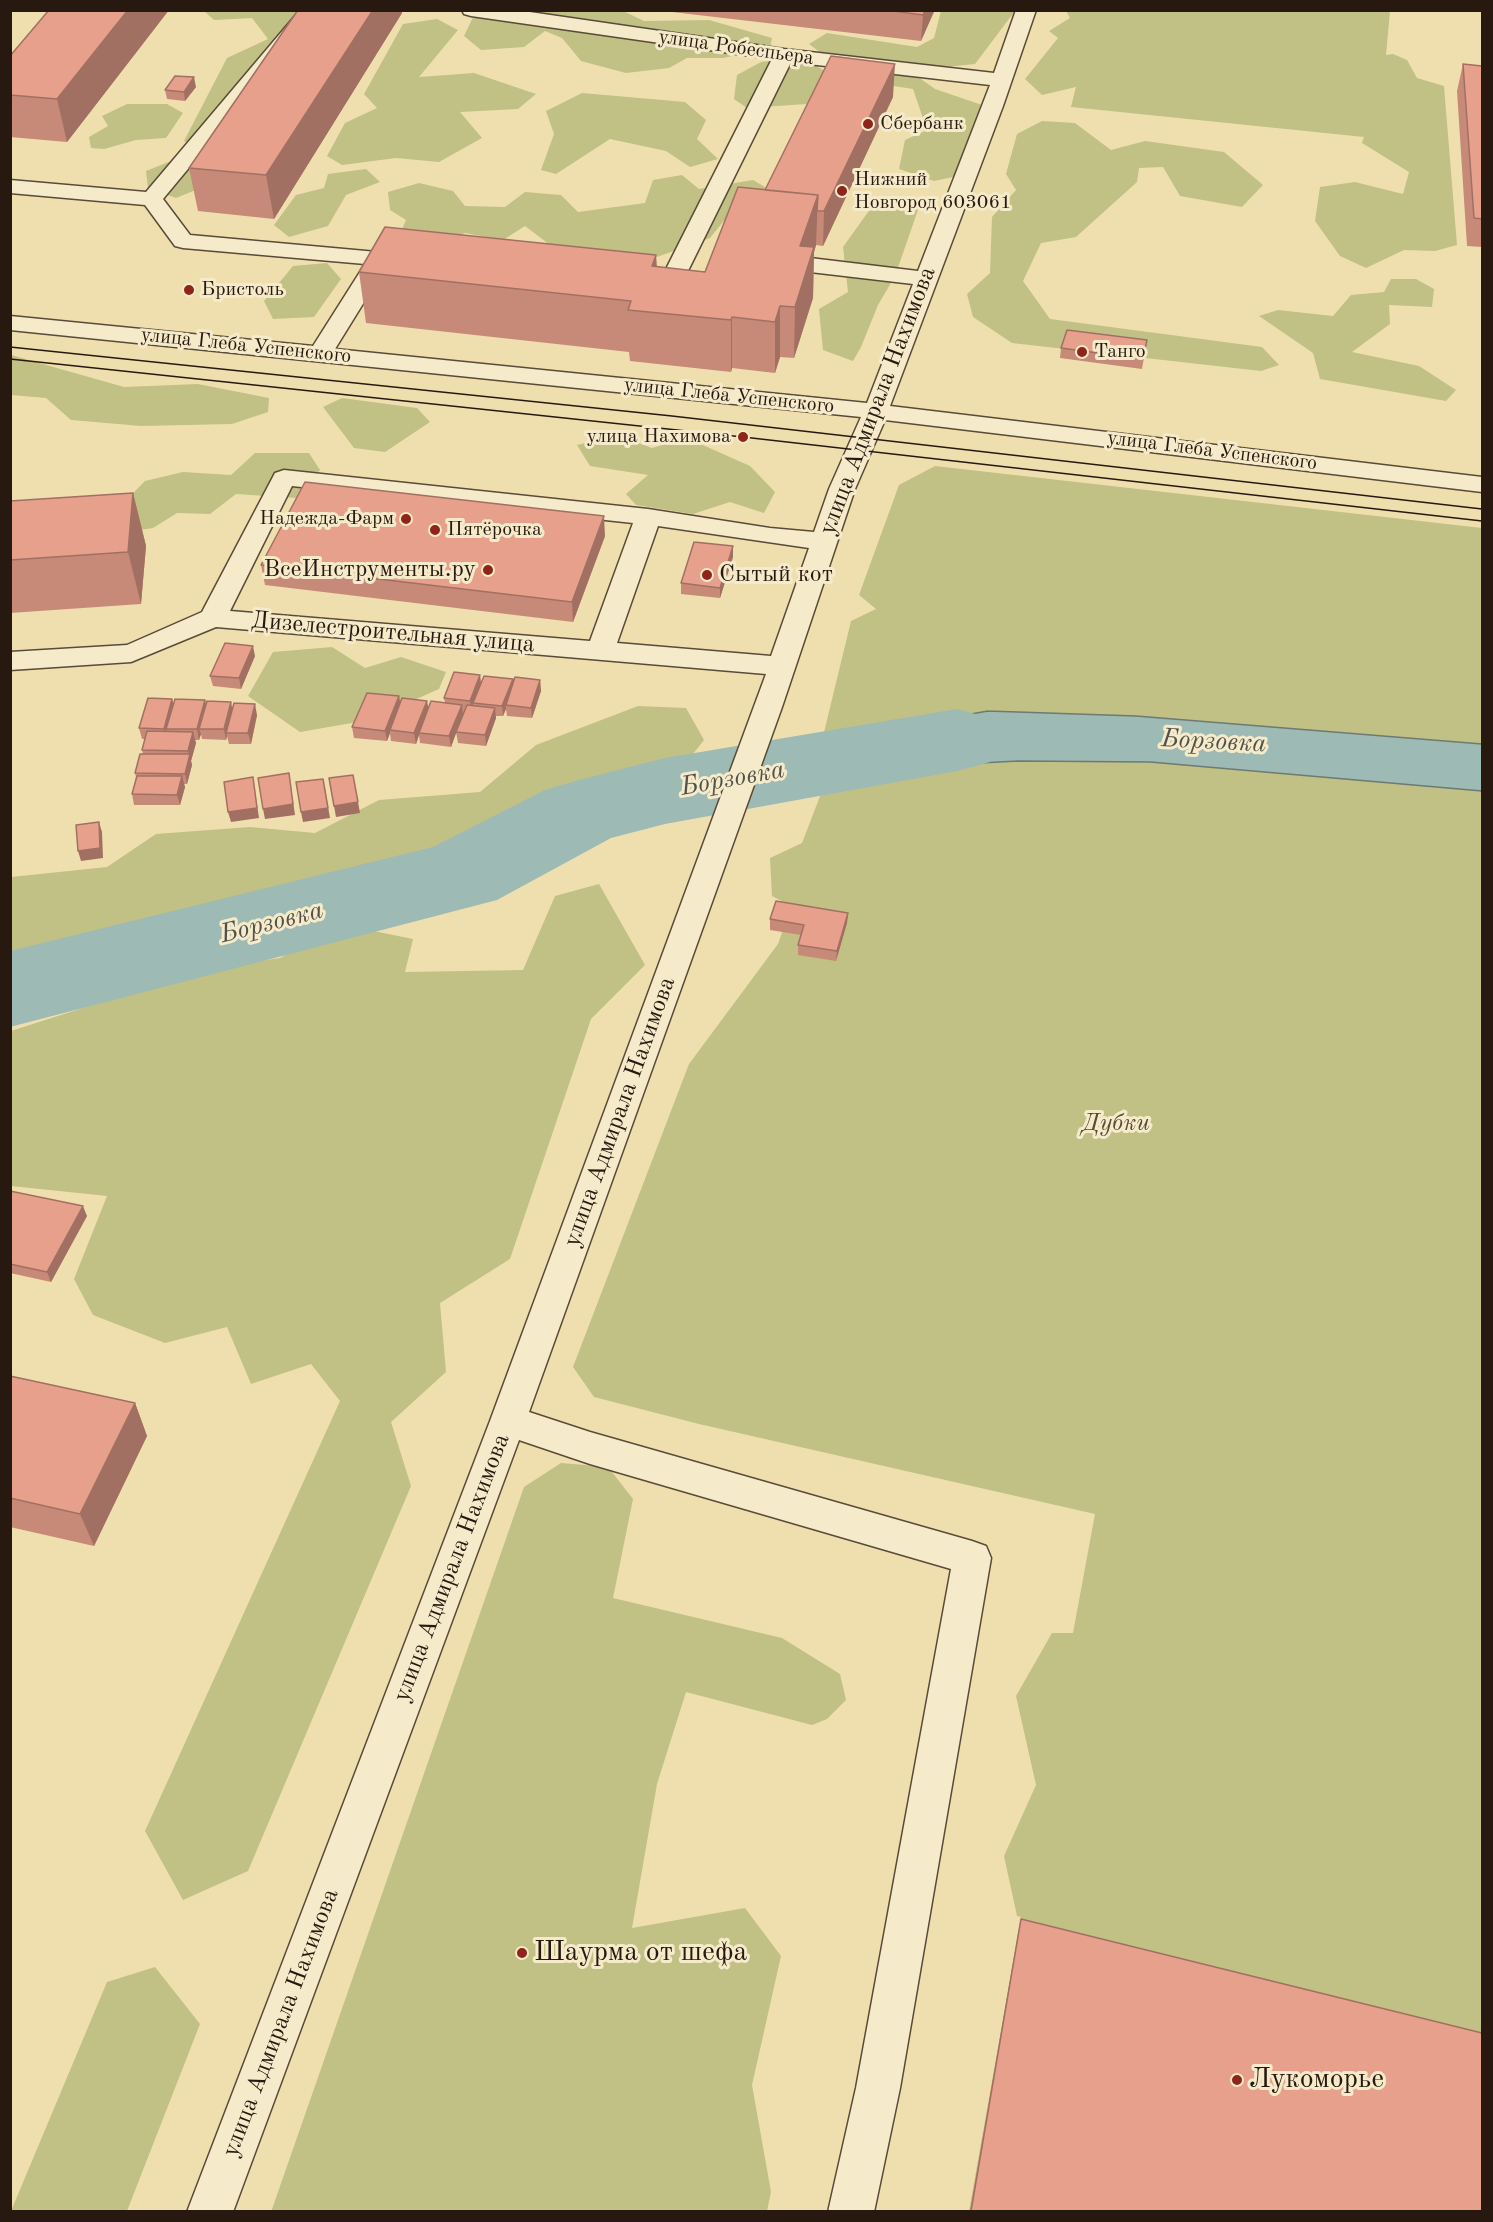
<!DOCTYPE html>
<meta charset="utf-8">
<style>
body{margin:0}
#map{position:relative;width:1493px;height:2222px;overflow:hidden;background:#efdfae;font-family:"Old Standard TT",serif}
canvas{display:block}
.frame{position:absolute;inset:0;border:12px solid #281910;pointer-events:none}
</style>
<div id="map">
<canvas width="1493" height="2222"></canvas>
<div class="frame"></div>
</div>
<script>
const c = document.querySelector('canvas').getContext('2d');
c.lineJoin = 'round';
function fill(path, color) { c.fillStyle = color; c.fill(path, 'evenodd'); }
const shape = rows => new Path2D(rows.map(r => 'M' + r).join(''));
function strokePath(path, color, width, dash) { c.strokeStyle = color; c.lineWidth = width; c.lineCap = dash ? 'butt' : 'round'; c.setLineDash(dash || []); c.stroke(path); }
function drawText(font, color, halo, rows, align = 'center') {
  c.font = font + ' "Old Standard TT",serif'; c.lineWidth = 6; c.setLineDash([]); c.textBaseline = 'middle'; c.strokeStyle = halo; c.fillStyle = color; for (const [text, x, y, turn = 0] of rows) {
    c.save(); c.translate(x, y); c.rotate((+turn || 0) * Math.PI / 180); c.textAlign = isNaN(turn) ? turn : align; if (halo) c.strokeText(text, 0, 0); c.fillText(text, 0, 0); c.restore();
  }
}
fill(shape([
 [621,10,644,21,709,20,772,38,770,48,723,58,687,58,669,68,626,73,581,61,562,38,545,31,524,47,481,50,464,36,476,11],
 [204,11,323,11,203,187,176,198,148,188,146,171,199,150,184,141,227,58,268,39,252,18,214,20],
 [941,11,1015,11,975,64,935,68,825,56,809,44,827,33,917,47,934,38],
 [1066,11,1390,11,1386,55,1393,54,1407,60,1417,78,1444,86,1457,245,1435,251,1404,250,1366,268,1340,256,1315,221,1320,187,1355,182,1403,194,1409,172,1362,143,1364,137,1071,107,1076,87,1042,95,1025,79,1058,38,1049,31,1070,18],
 [437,19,458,30,419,77,474,73,536,94,518,109,460,112,482,138,439,162,396,158,342,165,327,156,345,123,377,108,364,94,403,24],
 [800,57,827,72,807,104,747,108,734,99,737,75,761,62],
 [864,66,911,72,935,89,985,106,963,175,934,181,899,169,905,140,927,130,913,89,861,81],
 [582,93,685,102,706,120,697,139,718,159,690,167,666,151,610,139,556,174,541,170,554,134,546,111],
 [127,104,167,104,183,113,166,138,136,140,104,149,91,148,89,137,108,126,102,116],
 [1042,121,1075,123,1111,150,1145,141,1224,152,1263,185,1242,207,1180,196,1163,167,1139,168,1137,182,1076,237,1041,243,1023,281,1050,319,1262,347,1279,365,1261,371,1012,343,973,317,967,294,990,273,992,217,1016,190,1006,174,1017,134],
 [366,169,380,182,346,195,328,226,289,237,274,225,296,195,324,188,328,174],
 [682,175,699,189,753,180,777,194,727,217,710,238,654,258,554,248,525,226,503,240,465,233,426,249,394,247,406,220,390,210,388,192,419,183,453,191,465,206,505,207,525,192,561,195,578,212,645,203,653,180],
 [905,197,919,207,895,276,878,305,861,347,853,361,823,350,819,309,848,292,843,247,876,201],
 [327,263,341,279,314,317,273,319,264,301,293,266],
 [1391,279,1416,279,1434,289,1432,307,1389,305,1390,324,1352,352,1419,366,1456,390,1446,401,1320,379,1313,353,1259,316,1278,310,1333,316,1351,295,1384,292],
 [11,355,124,387,198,384,269,398,268,412,232,424,141,426,71,420,46,398,11,395],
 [342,398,417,408,430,422,385,452,354,448,323,407],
 [617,435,652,448,687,438,750,466,775,492,764,513,730,502,693,514,636,505,626,494,648,475,590,466,577,445],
 [255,453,309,453,320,470,296,498,236,494,210,514,177,513,153,528,89,538,145,481,183,472,231,475],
 [935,466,1482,528,1482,2211,969,2211,1021,1917,1017,1916,1004,1856,1036,1785,1016,1696,1052,1633,1073,1633,1095,1514,699,1424,594,1397,573,1367,689,1064,778,944,791,906,772,896,770,858,802,843,827,778,839,776,818,757,851,621,876,609,859,595,899,485],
 [332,647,365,668,401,657,446,672,439,689,369,720,300,732,248,696,273,652],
 [638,706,686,708,704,740,644,816,480,881,327,886,284,910,136,954,17,960,11,966,11,877,107,867,156,834,250,827,315,833,379,800,480,792,536,745],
 [599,884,645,965,591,1019,510,1259,440,1303,446,1372,391,1422,411,1486,248,1871,183,1900,145,1831,340,1401,311,1364,251,1384,227,1327,165,1343,93,1315,74,1279,107,1196,11,1186,11,1031,201,970,280,958,339,924,413,939,405,972,523,970,555,896],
 [561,1463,608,1467,633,1499,613,1598,782,1638,840,1674,846,1700,827,1719,812,1725,686,1692,657,1784,632,1928,745,1908,781,1956,752,2085,771,2192,767,2211,271,2212,524,1487],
 [155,1967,200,2024,127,2211,11,2211,107,1982]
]), '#c1c085');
const water = shape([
 [988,711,1136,716,1482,744,1482,791,1150,762,1018,761,923,766,804,782,816,744,880,730,988,711]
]);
fill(water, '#9dbab4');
strokePath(water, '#6e7a72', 1.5);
fill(shape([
 [957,709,990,718,1004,740,990,762,957,771,665,824,611,838,497,900,10,1027,10,951,433,847,545,790,579,780,665,758,957,709]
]), '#9dbab4');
const minor = shape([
 [300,10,320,10,163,199,190,235,421,256,424,261,421,266,413,268,387,265,335,349,867,403,913,284,810,272,802,270,799,265,802,260,810,258,918,271,990,85,791,62,682,283,679,288,671,290,641,287,633,285,630,280,633,275,641,273,663,275,772,59,471,16,464,14,462,10,516,10,784,49,994,73,1016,10,1036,10,1003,106,890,406,1482,477,1482,492,885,420,855,489,782,707,529,1412,590,1432,972,1541,986,1546,991,1558,900,2088,874,2212,828,2212,856,2088,951,1569,590,1464,519,1440,233,2212,187,2212,490,1421,766,674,216,627,131,662,10,670,10,652,127,645,202,612,275,473,284,470,648,509,770,528,814,532,829,489,861,417,10,330,10,316,313,346,365,264,183,248,175,246,145,205,10,193,10,180,146,192,300,10],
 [292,486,633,523,590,641,230,611,292,486],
 [658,526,809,548,771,656,617,643,658,526]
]);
strokePath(minor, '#5a4a38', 3);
fill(minor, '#f5eaca');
strokePath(shape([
 [10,347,672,416,1482,509],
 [10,359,743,437,1482,521]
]), '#281910', 1.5);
fill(shape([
 [49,10,169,10,67,142,10,137,10,56],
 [298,10,402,10,402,13,274,219,198,211,189,168],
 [655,10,934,10,921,41],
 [1463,64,1482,66,1482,247,1467,246,1457,91],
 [196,87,185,101,167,99,165,90],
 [893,97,823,246,816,245,814,252,813,298,794,358,780,357,775,373,732,368,731,372,630,361,629,352,366,323,359,272,656,255,657,267,705,272,765,190],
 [1147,340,1142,369,1060,358,1061,348],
 [133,493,146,546,141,604,10,613,10,501],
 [605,536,573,622,265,585,261,565],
 [733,546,733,557,720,598,681,594,681,583],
 [255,656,241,689,213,686,210,676],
 [480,675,481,683,513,679,513,684,540,680,541,691,532,718,507,716,506,709,503,716,496,716,496,718,486,746,458,743,456,732,451,747,420,743,419,735,416,744,391,741,390,733,387,741,354,738,352,727,400,704,427,701,428,709,445,703,444,698],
 [172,699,173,703,205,700,206,705,232,709,257,715,251,744,229,744,227,736,226,740,202,739,201,734,199,740,195,740,196,743,191,761,192,765,187,784,184,784,185,787,180,805,134,805,132,794,136,777,135,773,143,754,142,750,145,739,142,739,139,728],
 [848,913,847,923,836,961,798,955,798,945,801,935,770,930,770,919],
 [10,1191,87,1216,51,1282,10,1273],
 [10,1376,135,1403,147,1436,94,1546,10,1527],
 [1021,1919,1482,2211,970,2211,1018,1934]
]), '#c78a78');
fill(shape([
 [128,10,169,10,67,142,57,99],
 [373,10,402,10,402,13,274,219,266,175],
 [925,10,934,10,934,12,921,41,923,15],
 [895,64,893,97,823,246,824,211],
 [194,77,196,87,185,101,184,92],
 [818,195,816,245,814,252,813,298,794,358,795,307,800,246],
 [656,255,658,306,652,266],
 [780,306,780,357,775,373,775,322],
 [732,317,732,368,731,372,731,320],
 [133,493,146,546,141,604,128,552],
 [604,516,605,536,573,622,572,602],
 [733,546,733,557,720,598,720,588],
 [253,646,255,656,241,689,239,678],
 [480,675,481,685,473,703,473,706,471,712,470,701],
 [513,679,514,689,506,705,506,709,503,716,502,706],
 [540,680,541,691,532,718,531,708],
 [399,696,401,707,390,730,390,733,387,741,385,731],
 [172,699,175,709,166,729,168,735,167,739,164,729],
 [205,700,207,710,199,729,201,734,199,740,197,729],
 [427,701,429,712,419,733,419,735,416,744,414,733],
 [231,702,233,712,226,733,227,736,226,740,224,729],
 [255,704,257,715,251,744,248,733],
 [462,705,463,715,451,747,449,736],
 [495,708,496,718,486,746,485,735],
 [193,732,196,743,191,761,192,765,187,784,185,774,189,755,188,751],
 [289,773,295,815,265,819,263,809],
 [182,776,185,787,180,805,177,795],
 [253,777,259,818,231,822,228,812],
 [325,789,330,818,303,822,301,812],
 [358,802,360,813,336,817,334,806],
 [99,822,102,832,103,858,81,861,78,851],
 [848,913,847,923,836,961,837,951],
 [83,1206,87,1216,51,1282,47,1272],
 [135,1403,147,1436,94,1546,80,1514]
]), '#a27062');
const building = shape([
 [49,10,128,10,57,99,10,95,10,56,49,10],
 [298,10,373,10,266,175,189,168,298,10],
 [885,10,925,10,923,15,885,10],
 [831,56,895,64,824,211,817,211,818,195,765,190,831,56],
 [1463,64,1482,66,1482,219,1474,218,1463,64],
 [175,76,194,77,184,92,165,90,175,76],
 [738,187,818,195,800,246,814,247,795,307,780,306,775,322,732,317,731,320,628,310,631,301,359,272,385,227,656,255,652,266,705,272,738,187],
 [1067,330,1147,340,1143,359,1061,348,1067,330],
 [305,482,604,516,572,602,261,565,305,482],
 [133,493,128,552,10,560,10,501,133,493],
 [694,542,733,546,720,588,681,583,694,542],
 [225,643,253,646,239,678,210,676,225,643],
 [454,672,480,675,470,701,444,698,454,672],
 [484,676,513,679,502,706,473,703,484,676],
 [515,677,540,680,531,708,506,705,515,677],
 [367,693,399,696,385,731,352,727,367,693],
 [148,698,172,699,164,729,139,728,148,698],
 [402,698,427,701,414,733,390,730,402,698],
 [175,699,205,700,197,729,166,729,175,699],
 [207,701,231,702,224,729,199,729,207,701],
 [431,701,462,705,449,736,419,733,431,701],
 [234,703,255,704,248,733,226,733,234,703],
 [467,705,495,708,485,735,456,732,467,705],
 [147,731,193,732,188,751,142,750,147,731],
 [140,754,190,754,185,774,135,773,140,754],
 [289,773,293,804,263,809,258,778,289,773],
 [353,775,358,802,334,806,329,778,353,775],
 [137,776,182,776,177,795,132,794,137,776],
 [253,777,257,808,228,812,224,782,253,777],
 [323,779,328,808,301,812,296,782,323,779],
 [99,822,100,848,78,851,76,825,99,822],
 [776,901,848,913,837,951,798,945,804,925,770,919,776,901],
 [10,1191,83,1206,47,1272,10,1264,10,1191],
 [10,1376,135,1403,80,1514,10,1498,10,1376],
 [1021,1919,1482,2033,1482,2211,971,2211,1021,1919]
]);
fill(building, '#e7a08c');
strokePath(building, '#a27062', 1.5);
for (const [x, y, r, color] of [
 [868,124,6,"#8f2418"],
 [842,191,6,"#8f2418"],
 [189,290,6,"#8f2418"],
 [1082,352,6,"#8f2418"],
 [743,437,6,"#8f2418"],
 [406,519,6,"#8f2418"],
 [435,530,6,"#8f2418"],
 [488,570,6,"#8f2418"],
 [707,575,6,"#8f2418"],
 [522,1953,6,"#8f2418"],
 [1237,2080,6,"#8f2418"]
]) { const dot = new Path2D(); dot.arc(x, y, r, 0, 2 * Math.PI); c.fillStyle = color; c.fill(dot); strokePath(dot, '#f5eaca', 2); }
drawText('20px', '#281910', '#f5eaca', [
 ["улица Робеспьера",736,48,8],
 ["улица Глеба Успенского",246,346,6],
 ["улица Глеба Успенского",729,396,6],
 ["улица Глеба Успенского",1212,451,7]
]);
drawText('20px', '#281910', '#f5eaca', [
 ["Сбербанк",880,124],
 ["Нижний",854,180],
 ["Новгород 603061",854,203],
 ["Бристоль",201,290],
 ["Танго",1094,352],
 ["улица Нахимова",731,437,"right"],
 ["Надежда-Фарм",394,519,"right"],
 ["Пятёрочка",447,530]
], 'left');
drawText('24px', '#281910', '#f5eaca', [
 ["улица Адмирала Нахимова",878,401,-69],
 ["Дизелестроительная улица",393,633,5],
 ["улица Адмирала Нахимова",620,1112,-70],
 ["улица Адмирала Нахимова",452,1568,-69],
 ["улица Адмирала Нахимова",281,2023,-69]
]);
drawText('24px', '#281910', '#f5eaca', [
 ["ВсеИнструменты.ру",476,570],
 ["Сытый кот",719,575,"left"]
], 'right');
drawText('italic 24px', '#564b33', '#f5eaca', [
 ["Дубки",1116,1124]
]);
drawText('italic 26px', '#515149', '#f5eaca', [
 ["Борзовка",1214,742,3],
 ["Борзовка",733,779,-10],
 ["Борзовка",272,923,-14]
]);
drawText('28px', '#281910', '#f5eaca', [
 ["Шаурма от шефа",534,1953],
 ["Лукоморье",1249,2080]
], 'left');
</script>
